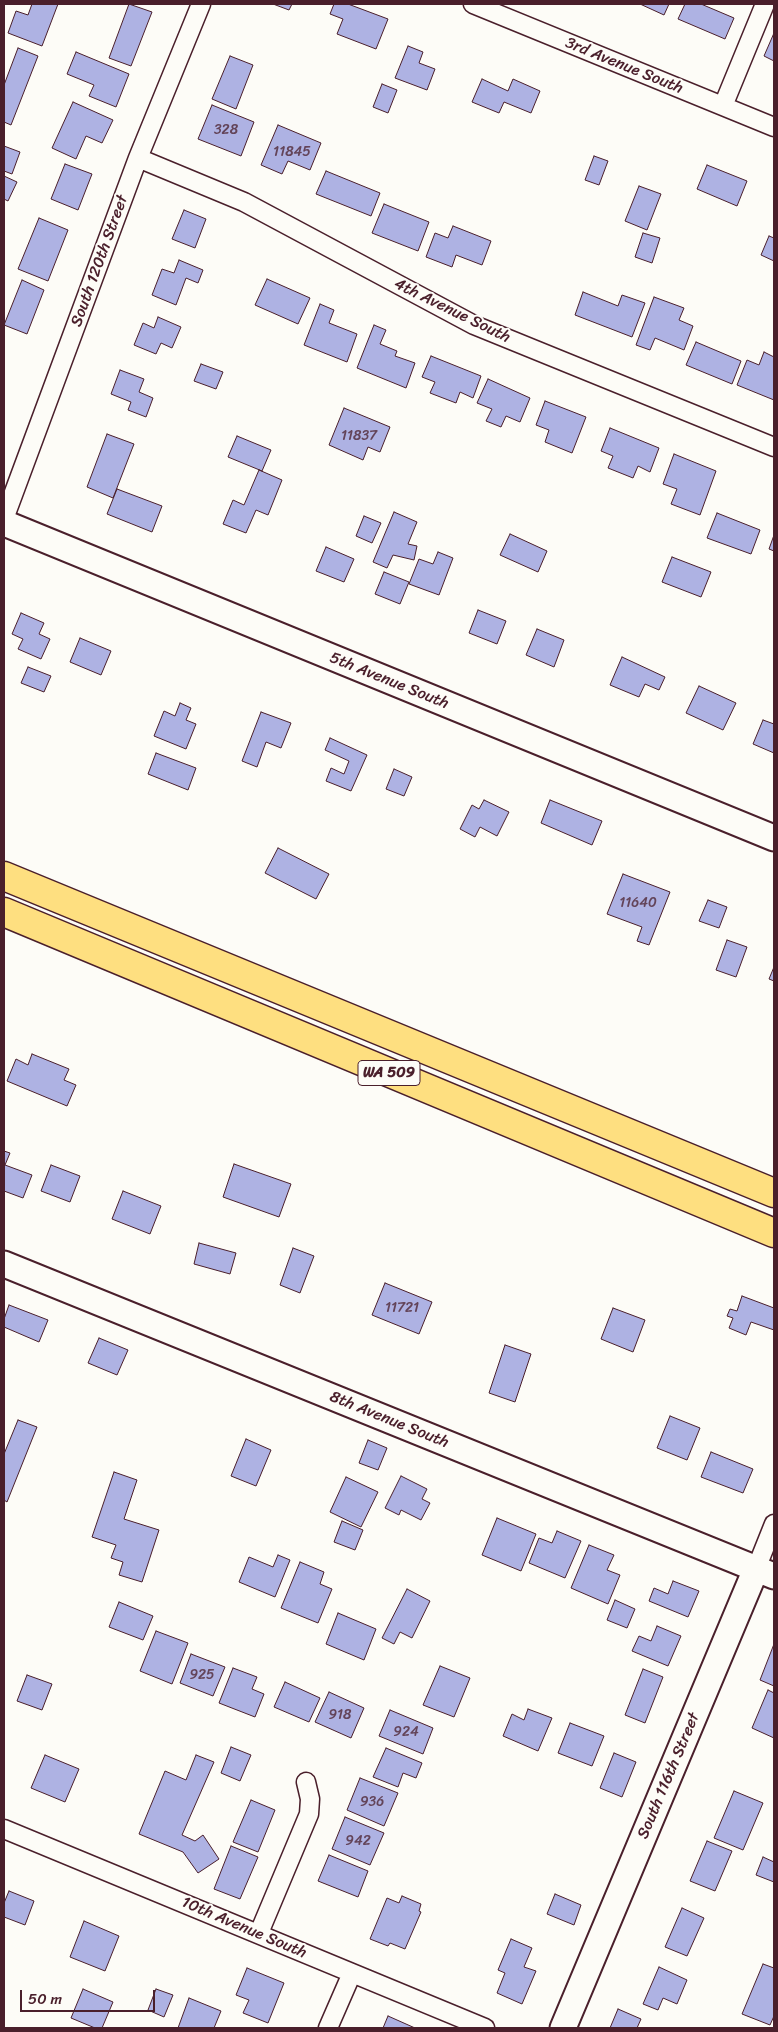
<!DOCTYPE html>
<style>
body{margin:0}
#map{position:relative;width:778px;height:2032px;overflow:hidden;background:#fdfcf7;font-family:Sriracha,sans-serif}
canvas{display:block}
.frame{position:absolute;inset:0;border:5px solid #4a1f2b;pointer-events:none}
.scale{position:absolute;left:20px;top:1990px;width:135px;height:22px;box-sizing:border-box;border:2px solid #4a1f2b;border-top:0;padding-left:6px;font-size:15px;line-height:18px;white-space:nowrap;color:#4a1f2b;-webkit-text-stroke:4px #fdfcf7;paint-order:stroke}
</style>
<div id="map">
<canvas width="778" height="2032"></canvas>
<div class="frame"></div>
<div class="scale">50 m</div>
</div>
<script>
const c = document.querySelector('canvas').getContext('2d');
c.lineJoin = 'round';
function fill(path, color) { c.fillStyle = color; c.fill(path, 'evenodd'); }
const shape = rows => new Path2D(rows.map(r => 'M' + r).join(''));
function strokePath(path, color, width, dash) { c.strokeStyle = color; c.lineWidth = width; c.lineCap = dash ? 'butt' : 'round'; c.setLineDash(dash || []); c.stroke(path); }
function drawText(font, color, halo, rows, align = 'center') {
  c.font = font + ' Sriracha,sans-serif'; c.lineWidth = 4; c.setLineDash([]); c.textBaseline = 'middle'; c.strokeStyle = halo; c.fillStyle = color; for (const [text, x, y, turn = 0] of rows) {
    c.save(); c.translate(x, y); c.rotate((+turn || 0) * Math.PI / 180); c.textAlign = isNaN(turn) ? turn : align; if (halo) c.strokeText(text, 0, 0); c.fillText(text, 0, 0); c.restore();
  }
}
const building = shape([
 [32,4,58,4,42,46,8,33,16,11,28,15,32,4],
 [129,4,152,12,131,66,109,58,129,4],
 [273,4,292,4,289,10,273,4],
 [334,4,348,4,388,19,376,49,337,34,343,19,330,14,334,4],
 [640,4,669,4,664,15,640,4],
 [685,4,701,4,734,18,725,39,678,19,685,4],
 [774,33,774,61,764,56,774,33],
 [408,46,423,52,419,63,435,69,427,90,395,78,408,46],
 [18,48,38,56,11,125,4,122,4,85,18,48],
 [76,52,129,74,116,107,89,96,94,85,67,74,76,52],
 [230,56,253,65,236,109,212,99,230,56],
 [482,79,508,91,513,79,540,91,531,113,504,102,499,113,472,102,482,79],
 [382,84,397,90,388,113,373,107,382,84],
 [73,102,113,120,102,143,86,136,76,159,52,148,73,102],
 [212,105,254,122,241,156,198,139,212,105],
 [278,125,321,143,310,170,288,161,282,174,261,165,278,125],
 [4,146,20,152,12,174,4,171,4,146],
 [594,156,608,161,599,185,585,180,594,156],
 [65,164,92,174,78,210,51,199,65,164],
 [707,165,747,181,737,206,697,189,707,165],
 [326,171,380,193,371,216,316,194,326,171],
 [4,176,17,182,8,201,4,199,4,176],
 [639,186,661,194,647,230,625,221,639,186],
 [384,204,429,222,418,251,372,233,384,204],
 [184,210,206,219,195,248,172,239,184,210],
 [39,218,68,230,48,281,18,269,39,218],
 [453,226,491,241,482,265,456,255,452,267,426,257,435,233,448,238,453,226],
 [643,233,660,238,652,263,635,257,643,233],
 [769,236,774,238,774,261,761,255,769,236],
 [179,260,203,270,198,283,186,278,176,305,152,295,162,269,174,273,179,260],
 [267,279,310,298,298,324,255,305,267,279],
 [22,280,44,290,27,334,4,325,22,280],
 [583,292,618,306,622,295,645,303,632,337,575,315,583,292],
 [654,297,684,308,679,320,693,326,684,350,655,338,650,350,636,345,654,297],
 [320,304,334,310,329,323,357,334,347,362,304,345,320,304],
 [158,317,181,327,172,348,161,343,156,354,134,345,143,323,154,328,158,317],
 [374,325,386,330,380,344,397,351,395,356,415,363,406,388,357,368,374,325],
 [696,342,741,361,732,384,686,365,696,342],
 [764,352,774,357,774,400,737,385,747,360,759,365,764,352],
 [431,356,481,376,473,398,460,392,456,403,430,393,435,382,422,377,431,356],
 [201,364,223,372,216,389,194,381,201,364],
 [120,370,144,379,139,392,153,398,146,417,128,410,131,402,111,394,120,370],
 [488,379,530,398,520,422,506,416,501,427,486,421,492,409,477,403,488,379],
 [545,401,586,417,572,453,545,442,549,430,536,425,545,401],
 [344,408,390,427,380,452,368,447,363,460,329,445,344,408],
 [610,428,659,448,650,472,638,466,633,478,608,468,613,456,601,451,610,428],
 [107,434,134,444,113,498,87,487,107,434],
 [237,436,271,450,262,471,228,457,237,436],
 [674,454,716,471,700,515,671,504,677,489,663,484,674,454],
 [259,470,282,480,268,515,256,510,246,533,223,524,233,500,244,505,259,470],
 [117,489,162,506,152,532,107,514,117,489],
 [394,512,417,522,408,544,417,546,414,560,393,555,387,568,373,562,394,512],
 [717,513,760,530,751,554,707,538,717,513],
 [364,516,381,523,372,543,356,536,364,516],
 [510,534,547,551,538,572,500,555,510,534],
 [774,535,774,551,769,549,774,535],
 [326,547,354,559,344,582,316,571,326,547],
 [438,552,453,558,439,595,409,584,419,559,433,564,438,552],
 [672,557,711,572,701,597,662,582,672,557],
 [384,572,409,582,400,604,375,594,384,572],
 [478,610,506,621,497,644,469,633,478,610],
 [21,613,44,623,39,634,50,639,41,659,18,649,23,639,12,634,21,613],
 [537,629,564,640,554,667,526,655,537,629],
 [80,638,111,651,101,675,70,662,80,638],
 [622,657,665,677,659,690,645,684,639,697,610,685,622,657],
 [28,667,51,676,44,692,21,683,28,667],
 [699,686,736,703,723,730,686,713,699,686],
 [180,703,191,708,186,720,196,724,186,749,154,736,164,711,175,716,180,703],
 [261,712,291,723,281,748,266,742,257,767,242,761,261,712],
 [763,720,774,724,774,753,753,744,763,720],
 [330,738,367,755,351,791,326,781,331,768,344,774,349,761,325,750,330,738],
 [156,753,196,768,188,790,148,774,156,753],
 [394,769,412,777,404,796,386,789,394,769],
 [484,800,509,812,497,836,480,827,475,837,460,829,472,805,479,809,484,800],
 [550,800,602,821,592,845,541,823,550,800],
 [278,848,329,874,316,899,265,873,278,848],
 [623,874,670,892,649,945,637,941,642,927,607,914,623,874],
 [708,900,727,907,719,928,699,921,708,900],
 [727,940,747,947,736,977,716,970,727,940],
 [774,967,774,981,769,979,774,967],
 [32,1054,69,1069,64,1080,76,1085,67,1106,7,1081,16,1059,28,1065,32,1054],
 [4,1151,10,1153,5,1165,32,1175,23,1198,4,1191,4,1151],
 [234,1164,291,1184,279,1217,223,1197,234,1164],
 [51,1165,80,1176,70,1202,41,1191,51,1165],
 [123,1191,161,1206,150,1234,112,1219,123,1191],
 [199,1243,236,1253,230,1274,194,1264,199,1243],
 [293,1248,314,1256,300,1293,280,1285,293,1248],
 [385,1283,432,1302,419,1334,372,1315,385,1283],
 [742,1296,774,1308,774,1330,751,1322,746,1335,729,1328,733,1318,727,1316,730,1309,737,1311,742,1296],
 [9,1305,48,1320,39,1342,4,1327,4,1319,9,1305],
 [613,1308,645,1320,633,1352,601,1339,613,1308],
 [99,1338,128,1350,117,1375,88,1363,99,1338],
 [505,1345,531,1354,515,1402,489,1393,505,1345],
 [670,1416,700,1428,687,1460,657,1448,670,1416],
 [18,1420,37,1427,7,1502,4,1500,4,1454,18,1420],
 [246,1439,271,1450,256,1486,231,1476,246,1439],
 [368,1440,387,1448,378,1470,359,1463,368,1440],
 [711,1452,753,1469,743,1493,701,1477,711,1452],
 [114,1472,137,1480,124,1519,159,1530,142,1582,119,1575,123,1562,111,1558,116,1545,92,1537,114,1472],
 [401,1476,427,1489,422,1499,430,1503,421,1520,401,1510,399,1515,385,1508,401,1476],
 [346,1477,378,1492,361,1527,330,1512,346,1477],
 [497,1518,536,1534,521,1571,482,1555,497,1518],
 [342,1521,363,1530,355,1550,334,1542,342,1521],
 [557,1531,581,1541,565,1578,529,1563,539,1538,552,1543,557,1531],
 [589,1545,614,1555,607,1570,620,1575,608,1604,571,1588,589,1545],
 [278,1555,290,1560,275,1597,239,1582,249,1557,273,1567,278,1555],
 [300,1562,324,1572,320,1584,332,1589,318,1623,281,1608,300,1562],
 [673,1581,699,1591,688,1617,649,1601,654,1588,668,1594,673,1581],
 [407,1589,430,1601,412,1638,400,1632,394,1644,382,1638,407,1589],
 [615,1600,635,1609,627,1628,607,1620,615,1600],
 [119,1602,153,1616,143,1640,109,1627,119,1602],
 [338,1613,376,1629,364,1660,326,1644,338,1613],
 [657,1626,681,1636,668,1666,632,1651,639,1636,651,1641,657,1626],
 [156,1631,188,1643,172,1684,140,1671,156,1631],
 [774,1644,774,1686,760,1680,774,1644],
 [191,1654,225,1667,213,1696,180,1683,191,1654],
 [440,1666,470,1678,454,1717,423,1705,440,1666],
 [233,1668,257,1677,252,1689,264,1694,255,1717,219,1703,233,1668],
 [643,1669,663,1677,645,1723,625,1715,643,1669],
 [27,1675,52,1684,42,1710,17,1701,27,1675],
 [285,1682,320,1698,309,1722,274,1707,285,1682],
 [768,1690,774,1693,774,1738,752,1728,768,1690],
 [329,1692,364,1708,351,1738,315,1722,329,1692],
 [528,1709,552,1718,538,1751,503,1736,512,1714,524,1720,528,1709],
 [390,1710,433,1728,423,1754,379,1736,390,1710],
 [570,1723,604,1736,592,1766,558,1753,570,1723],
 [231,1747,251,1755,240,1781,221,1773,231,1747],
 [386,1748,422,1763,416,1778,403,1773,398,1787,373,1777,386,1748],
 [614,1753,636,1762,622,1797,600,1788,614,1753],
 [45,1755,79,1769,65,1802,31,1788,45,1755],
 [196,1755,214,1762,182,1835,195,1841,203,1835,219,1859,198,1873,183,1852,139,1834,165,1771,186,1780,196,1755],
 [360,1778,398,1793,384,1826,347,1810,360,1778],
 [734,1791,763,1803,743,1850,714,1838,734,1791],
 [251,1800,275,1810,258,1852,233,1842,251,1800],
 [345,1817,384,1833,370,1865,332,1849,345,1817],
 [707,1841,732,1851,715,1891,690,1881,707,1841],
 [231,1846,258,1857,240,1899,214,1889,231,1846],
 [329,1855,368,1871,358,1897,318,1881,329,1855],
 [763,1857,774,1862,774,1882,756,1875,763,1857],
 [9,1891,34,1901,25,1925,4,1917,4,1903,9,1891],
 [555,1894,581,1905,574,1925,547,1914,555,1894],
 [402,1896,421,1904,419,1911,421,1912,405,1949,390,1943,388,1946,370,1939,387,1898,399,1903,402,1896],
 [682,1908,704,1918,687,1956,665,1947,682,1908],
 [84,1921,119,1936,105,1971,70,1957,84,1921],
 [511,1939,532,1948,524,1967,536,1971,522,2004,497,1993,505,1973,498,1970,511,1939],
 [763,1964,774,1968,774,2016,770,2025,742,2014,763,1964],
 [659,1967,687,1980,677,2004,663,1998,658,2010,643,2004,659,1967],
 [247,1968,284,1983,268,2023,243,2013,249,2000,236,1995,247,1968],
 [83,1989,113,2002,102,2028,95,2028,71,2018,83,1989],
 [156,1989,173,1995,164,2017,148,2010,156,1989],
 [189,1998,221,2011,214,2028,178,2028,189,1998],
 [618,2009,641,2019,637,2028,610,2028,618,2009],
 [388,2016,415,2028,383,2028,388,2016]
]);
fill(building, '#aeb2e3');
strokePath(building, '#4a1f2b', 1);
const street = shape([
 [473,4,774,127],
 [723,106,765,4],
 [138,158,244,202,474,325,774,447],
 [4,519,138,158,201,4],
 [756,1569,774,1524],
 [4,1829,485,2028],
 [259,1933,309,1814,310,1799,306,1782],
 [328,2028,352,1973]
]);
const secondary = shape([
 [4,523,774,838],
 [4,1264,774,1576],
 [563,2028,756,1569]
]);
const highway = shape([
 [4,876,774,1193],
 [4,912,774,1233]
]);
strokePath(street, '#4a1f2b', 21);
strokePath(secondary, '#4a1f2b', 29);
strokePath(highway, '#4a1f2b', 31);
strokePath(street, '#fdfcf7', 18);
strokePath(secondary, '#fdfcf7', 25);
strokePath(highway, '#fedf80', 28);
drawText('14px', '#634459', null, [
 ["328",226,130],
 ["11845",292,152],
 ["11837",359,436],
 ["11640",638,903],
 ["11721",402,1308],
 ["925",202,1675],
 ["918",340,1715],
 ["924",406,1732],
 ["936",372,1802],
 ["942",358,1841]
]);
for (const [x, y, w] of [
 [389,1073,62]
]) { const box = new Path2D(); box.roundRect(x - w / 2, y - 12.5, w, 25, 4); c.fillStyle = '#fdfcf7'; c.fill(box); strokePath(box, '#4a1f2b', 1); }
drawText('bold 15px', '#4a1f2b', null, [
 ["WA 509",389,1073]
]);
drawText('16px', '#4a1f2b', '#fdfcf7', [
 ["3rd Avenue South",624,66,22],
 ["South 120th Street",100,261,-70],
 ["4th Avenue South",452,311,26],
 ["5th Avenue South",389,681,22],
 ["8th Avenue South",389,1420,22],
 ["South 116th Street",669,1776,-67],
 ["10th Avenue South",244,1928,23]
]);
</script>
